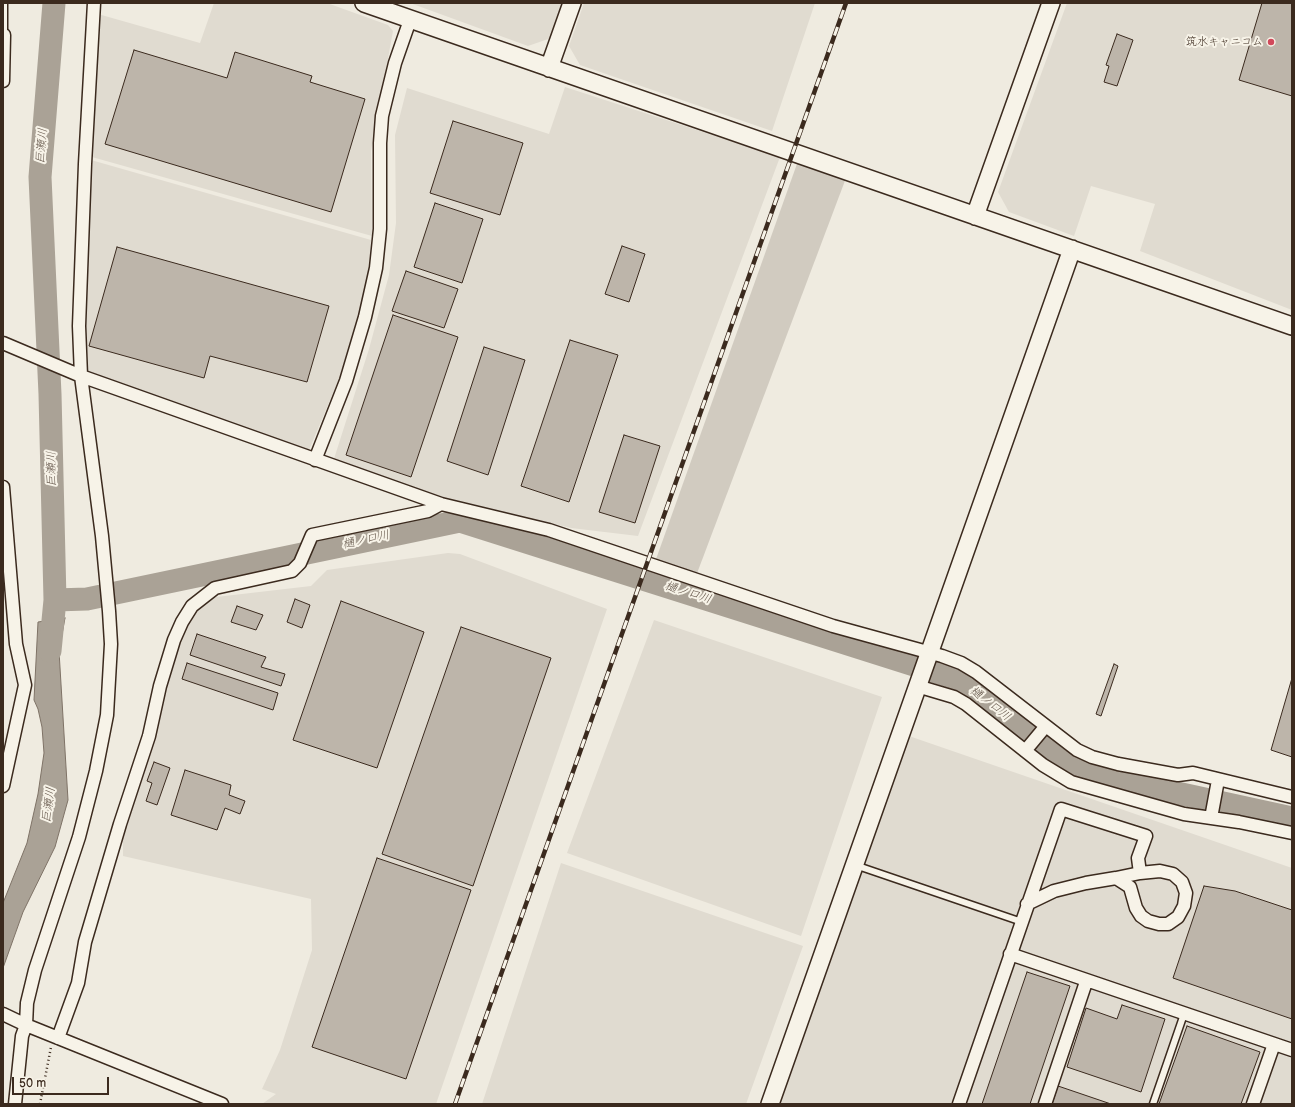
<!DOCTYPE html>
<meta charset="utf-8">
<style>
body{margin:0}
#map{position:relative;width:1295px;height:1107px;overflow:hidden;background:#efebe0;font-family:"Balsamiq Sans",sans-serif}
canvas{display:block}
.frame{position:absolute;inset:0;border:4px solid #3b2a1e;pointer-events:none}
.scale{position:absolute;left:12px;top:1077px;width:97px;height:18px;box-sizing:border-box;border:2px solid #3b2a1e;border-top:0;padding-left:5px;font-size:12px;line-height:14px;white-space:nowrap;color:#3b2a1e;-webkit-text-stroke:3px #f7f3e8;paint-order:stroke}
</style>
<div id="map">
<canvas width="1295" height="1107"></canvas>
<div class="frame"></div>
<div class="scale">50 m</div>
</div>
<script>
const c = document.querySelector('canvas').getContext('2d');
c.lineJoin = 'round';
function fill(path, color) { c.fillStyle = color; c.fill(path, 'evenodd'); }
const shape = rows => new Path2D(rows.map(r => 'M' + r).join(''));
function strokePath(path, color, width, dash) { c.strokeStyle = color; c.lineWidth = width; c.lineCap = dash ? 'butt' : 'round'; c.setLineDash(dash || []); c.stroke(path); }
function drawText(font, color, halo, rows, align = 'center') {
  c.font = font + ' "Balsamiq Sans","Klee One",sans-serif'; c.lineWidth = 4; c.setLineDash([]); c.textBaseline = 'middle'; c.strokeStyle = halo; c.fillStyle = color; for (const [text, x, y, turn = 0] of rows) {
    c.save(); c.translate(x, y); c.rotate((+turn || 0) * Math.PI / 180); c.textAlign = isNaN(turn) ? turn : align; if (halo) c.strokeText(text, 0, 0); c.fillText(text, 0, 0); c.restore();
  }
}
fill(shape([
 [214,3,327,3,388,25,393,31,371,151,372,236,92,157,98,14,200,43],
 [410,3,563,3,551,38,528,46],
 [584,3,815,3,772,131,580,65,569,46],
 [1067,3,1292,3,1292,310,1140,251,1155,204,1091,186,1074,236,1009,212,998,192],
 [565,87,780,157,638,536,571,528,447,498,333,462,369,349,389,275,396,223,395,135,407,88,549,134],
 [91,160,371,240,369,269,360,311,339,379,309,450,88,371,86,324],
 [448,553,460,554,607,609,436,1104,262,1104,276,1094,262,1089,280,1050,312,950,311,899,123,856,123,835,154,739,162,696,180,641,195,609,216,597,311,586,327,570],
 [654,620,882,697,801,936,567,853],
 [906,735,1292,868,1292,1104,777,1104],
 [561,863,803,946,746,1104,482,1104]
]), '#e0dbd0');
fill(shape([
 [798,161,846,178,696,576,655,562]
]), '#d1cbc0');
const water = shape([
 [65,618,59,651,68,800,55,847,23,912,3,968,3,903,27,843,38,794,44,753,42,727,38,709,34,700,38,622,65,618]
]);
fill(water, '#aaa296');
strokePath(water, '#7e7266', 1);
strokePath(shape([
 [55,600,87,599,460,521,952,677,975,690,1059,760,1083,770,1122,781,1292,818],
 [50,651,55,600,50,394,40,177,54,3]
]), '#aaa296', 23);
const building = shape([
 [1262,3,1292,3,1292,96,1239,80,1262,3],
 [1117,34,1133,40,1117,86,1104,82,1109,66,1106,65,1117,34],
 [134,50,227,78,235,52,312,76,310,82,365,99,331,212,105,144,134,50],
 [453,121,523,143,500,215,430,193,453,121],
 [435,203,483,219,462,283,414,267,435,203],
 [622,246,645,254,629,302,605,294,622,246],
 [117,247,329,306,307,382,210,356,204,378,89,346,117,247],
 [406,271,458,289,444,328,392,311,406,271],
 [393,315,458,337,411,477,346,455,393,315],
 [570,340,618,355,569,502,521,486,570,340],
 [484,347,525,360,488,475,447,461,484,347],
 [624,435,660,446,635,523,599,512,624,435],
 [295,599,310,605,302,628,287,622,295,599],
 [341,601,424,632,377,768,293,740,341,601],
 [237,606,263,615,256,630,231,622,237,606],
 [461,627,551,658,473,886,382,854,461,627],
 [197,634,266,657,261,667,285,674,281,686,190,655,197,634],
 [187,663,278,693,273,710,182,679,187,663],
 [1114,664,1118,666,1101,716,1096,714,1114,664],
 [1292,678,1292,757,1271,750,1292,678],
 [154,762,170,768,157,805,146,801,152,783,147,781,154,762],
 [185,770,231,785,229,795,245,801,240,814,225,808,217,830,171,815,185,770],
 [377,858,471,890,406,1079,312,1047,377,858],
 [1204,886,1235,891,1292,910,1292,1019,1173,978,1204,886],
 [1027,972,1070,986,1030,1104,982,1104,1027,972],
 [1122,1005,1165,1019,1141,1092,1067,1067,1086,1008,1117,1019,1122,1005],
 [1187,1026,1260,1052,1241,1104,1159,1104,1187,1026],
 [1058,1086,1111,1104,1052,1104,1058,1086]
]);
fill(building, '#bdb5aa');
strokePath(building, '#3b2a1e', 1);
const lane = shape([
 [4,35,4,3],
 [855,865,1022,922],
 [1153,1104,1184,1014]
]);
const street = shape([
 [3,81,4,35],
 [3,343,81,376,441,504,549,530,833,626,942,656,961,663,976,672,1077,750,1092,757,1118,764,1178,775,1193,773,1292,797],
 [315,460,346,381,365,317,376,268,380,229,380,143,382,116,395,63,410,20],
 [3,487,16,644,25,685,3,786],
 [917,686,954,697,966,704,1043,765,1071,782,1184,814,1239,822,1292,833],
 [1025,751,1045,727],
 [1211,818,1218,780],
 [1027,904,1054,891,1086,883,1116,878,1140,873,1160,871,1173,874,1182,882,1186,893,1184,906,1178,917,1168,924,1159,924,1148,921,1141,916,1136,908,1130,887,1116,878],
 [1010,954,1292,1050],
 [3,1014,26,1025,222,1104],
 [58,1038,78,983,85,942,120,824,149,736,160,686,174,640,182,622,192,606,215,588,292,571,300,563,312,535,428,511,441,504],
 [15,1104,22,1036,26,1025,27,1003,35,970,79,837,96,771,107,715,111,644,109,611,102,536,81,376,79,326,85,164,94,3],
 [959,1104,1061,809,1146,836,1138,858,1140,873],
 [1045,1104,1086,982],
 [1253,1104,1274,1044]
]);
const secondary = shape([
 [364,3,1292,326],
 [549,68,572,3],
 [975,216,1051,3],
 [770,1104,1072,249]
]);
strokePath(lane, '#3b2a1e', 9);
strokePath(street, '#3b2a1e', 15);
strokePath(secondary, '#3b2a1e', 20);
strokePath(shape([
 [40,1104,51,1047]
]), '#3b2a1e', 2.5, [1, 3]);
strokePath(lane, '#f7f3e8', 6);
strokePath(street, '#f7f3e8', 12);
strokePath(secondary, '#f7f3e8', 17);
const rail = shape([
 [455,1104,846,3]
]);
strokePath(rail, '#3b2a1e', 4.5);
strokePath(rail, '#f7f3e8', 3, [9]);
for (const [x, y, r, color] of [
 [1271,42,4,"#d1495b"]
]) { const dot = new Path2D(); dot.arc(x, y, r, 0, 2 * Math.PI); c.fillStyle = color; c.fill(dot); strokePath(dot, '#f7f3e8', 1.5); }
drawText('11px', '#3b2a1e', '#f7f3e8', [
 ["筑水キャニコム",1263,42]
], 'right');
drawText('italic 12px', '#625448', '#f7f3e8', [
 ["巨瀬川",42,146,-85],
 ["巨瀬川",52,469,-91],
 ["樋ノ口川",366,540,-12],
 ["樋ノ口川",688,593,18],
 ["樋ノ口川",990,704,38],
 ["巨瀬川",49,805,-82]
]);
</script>
